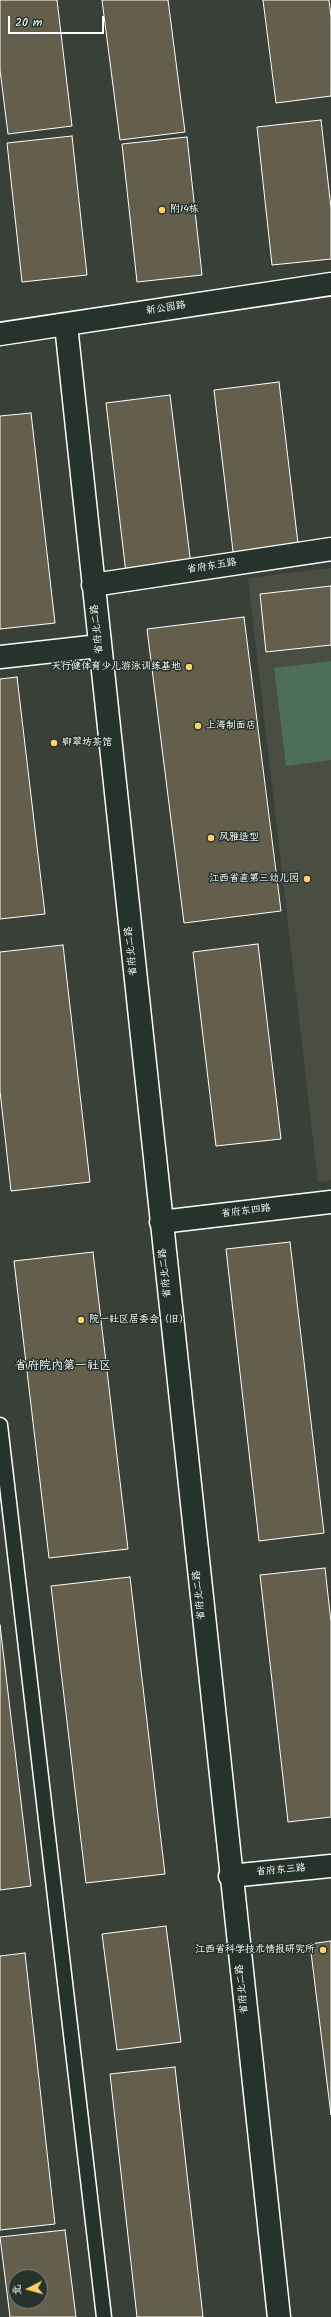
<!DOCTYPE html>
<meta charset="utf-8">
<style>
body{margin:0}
#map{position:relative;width:331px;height:2317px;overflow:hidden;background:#394037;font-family:Kalam,"LXGW WenKai TC",sans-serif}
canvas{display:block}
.north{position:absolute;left:8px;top:2269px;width:40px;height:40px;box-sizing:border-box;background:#26332d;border:1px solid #7d8581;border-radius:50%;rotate:264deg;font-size:11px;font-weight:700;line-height:16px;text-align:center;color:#fff}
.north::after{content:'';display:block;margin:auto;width:14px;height:18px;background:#ffd166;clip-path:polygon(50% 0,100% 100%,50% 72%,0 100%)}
.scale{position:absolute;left:8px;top:16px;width:96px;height:18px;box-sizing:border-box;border:2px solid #fff;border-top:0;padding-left:5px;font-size:12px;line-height:14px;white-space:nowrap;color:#fff;-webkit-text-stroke:3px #26332d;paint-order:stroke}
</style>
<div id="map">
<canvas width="331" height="2317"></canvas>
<div class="north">北</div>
<div class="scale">20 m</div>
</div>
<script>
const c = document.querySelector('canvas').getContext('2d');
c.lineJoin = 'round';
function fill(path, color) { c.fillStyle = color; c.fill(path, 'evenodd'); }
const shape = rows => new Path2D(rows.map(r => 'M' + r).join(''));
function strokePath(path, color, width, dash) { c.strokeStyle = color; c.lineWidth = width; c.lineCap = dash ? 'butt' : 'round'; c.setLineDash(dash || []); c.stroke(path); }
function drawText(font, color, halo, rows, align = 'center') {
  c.font = font + ' Kalam,"LXGW WenKai TC",sans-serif'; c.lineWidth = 3; c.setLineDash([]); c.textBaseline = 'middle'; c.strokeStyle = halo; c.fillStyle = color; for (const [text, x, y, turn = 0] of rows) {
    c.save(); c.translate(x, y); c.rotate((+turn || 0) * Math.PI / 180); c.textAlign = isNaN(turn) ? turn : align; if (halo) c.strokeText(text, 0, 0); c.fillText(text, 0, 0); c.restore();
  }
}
fill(shape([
 [331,568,331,1180,318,1182,248,578]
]), '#4a4d42');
fill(shape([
 [331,661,331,760,286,766,274,668]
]), '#4d6f5a');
const building = shape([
 [0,0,57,0,72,126,8,134,0,70,0,0],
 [102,0,168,0,185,132,120,140,102,0],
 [263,0,329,0,331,17,331,96,276,103,263,0],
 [321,120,331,208,331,259,272,265,257,127,321,120],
 [72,136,87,275,22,282,7,143,72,136],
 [187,137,202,275,137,282,122,144,187,137],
 [279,382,299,552,234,560,214,390,279,382],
 [170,395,191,565,126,573,106,403,170,395],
 [31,413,55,623,0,629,0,416,31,413],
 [331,586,331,645,266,652,260,594,331,586],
 [244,617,281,911,184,923,147,629,244,617],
 [17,677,45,914,0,919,0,679,17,677],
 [258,944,281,1139,216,1146,193,952,258,944],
 [63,945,90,1182,11,1191,0,1091,0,952,63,945],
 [290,1242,324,1533,259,1541,226,1249,290,1242],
 [93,1252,128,1549,49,1558,14,1261,93,1252],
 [325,1568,331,1622,331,1817,288,1822,260,1575,325,1568],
 [130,1577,165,1874,86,1883,51,1586,130,1577],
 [0,1625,31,1886,0,1890,0,1625],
 [166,1926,181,2042,117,2050,102,1934,166,1926],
 [331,1941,331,2115,310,1944,331,1941],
 [25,1953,55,2224,0,2230,0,1956,25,1953],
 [175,2067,203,2317,137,2317,110,2074,175,2067],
 [65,2230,76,2317,10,2317,0,2237,65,2230],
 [16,2277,40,2277,40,2301,16,2301,16,2277]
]);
fill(building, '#645e4d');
strokePath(building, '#fff', 1);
const service = shape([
 [0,1425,104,2317]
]);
const minor = shape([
 [66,325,279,2317],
 [93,585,331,549],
 [0,657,99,646],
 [161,1222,331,1202],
 [230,1876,331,1866]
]);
const tertiary = shape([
 [0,334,331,284]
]);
strokePath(service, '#fff', 17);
strokePath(minor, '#fff', 25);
strokePath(tertiary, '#fff', 25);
strokePath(service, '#26332d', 14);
strokePath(minor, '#26332d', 22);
strokePath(tertiary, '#26332d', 22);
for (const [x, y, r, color] of [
 [162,210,4,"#ffd166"],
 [189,667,4,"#ffd166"],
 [198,726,4,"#ffd166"],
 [54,743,4,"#ffd166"],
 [211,838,4,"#ffd166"],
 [307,879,4,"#ffd166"],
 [81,1320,4,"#ffd166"],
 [323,1950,4,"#ffd166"]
]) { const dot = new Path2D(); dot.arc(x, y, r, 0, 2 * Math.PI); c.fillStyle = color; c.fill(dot); strokePath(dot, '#26332d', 1.5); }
drawText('10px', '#fff', '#26332d', [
 ["附14栋",170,210],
 ["天行健体育少儿游泳训练基地",181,667,"right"],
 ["上海制面店",206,726],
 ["卿翠坊茶馆",62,743],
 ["风雅造型",219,838],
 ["江西省直第三幼儿园",299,879,"right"],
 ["院一社区居委会（旧）",89,1320],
 ["江西省科学技术情报研究所",315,1950,"right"]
], 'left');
drawText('10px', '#fff', '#26332d', [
 ["新公园路",166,309,-9],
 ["省府东五路",212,567,-9],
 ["省府北二路",98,629,-96],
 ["省府北二路",132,951,-96],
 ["省府东四路",246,1212,-7],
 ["省府北二路",166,1273,-96],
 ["省府北二路",200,1595,-96],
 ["省府东三路",281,1871,-5],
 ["省府北二路",243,1989,-96]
]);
drawText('12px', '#fff', '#26332d', [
 ["省府院内第一社区",63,1367]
]);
</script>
